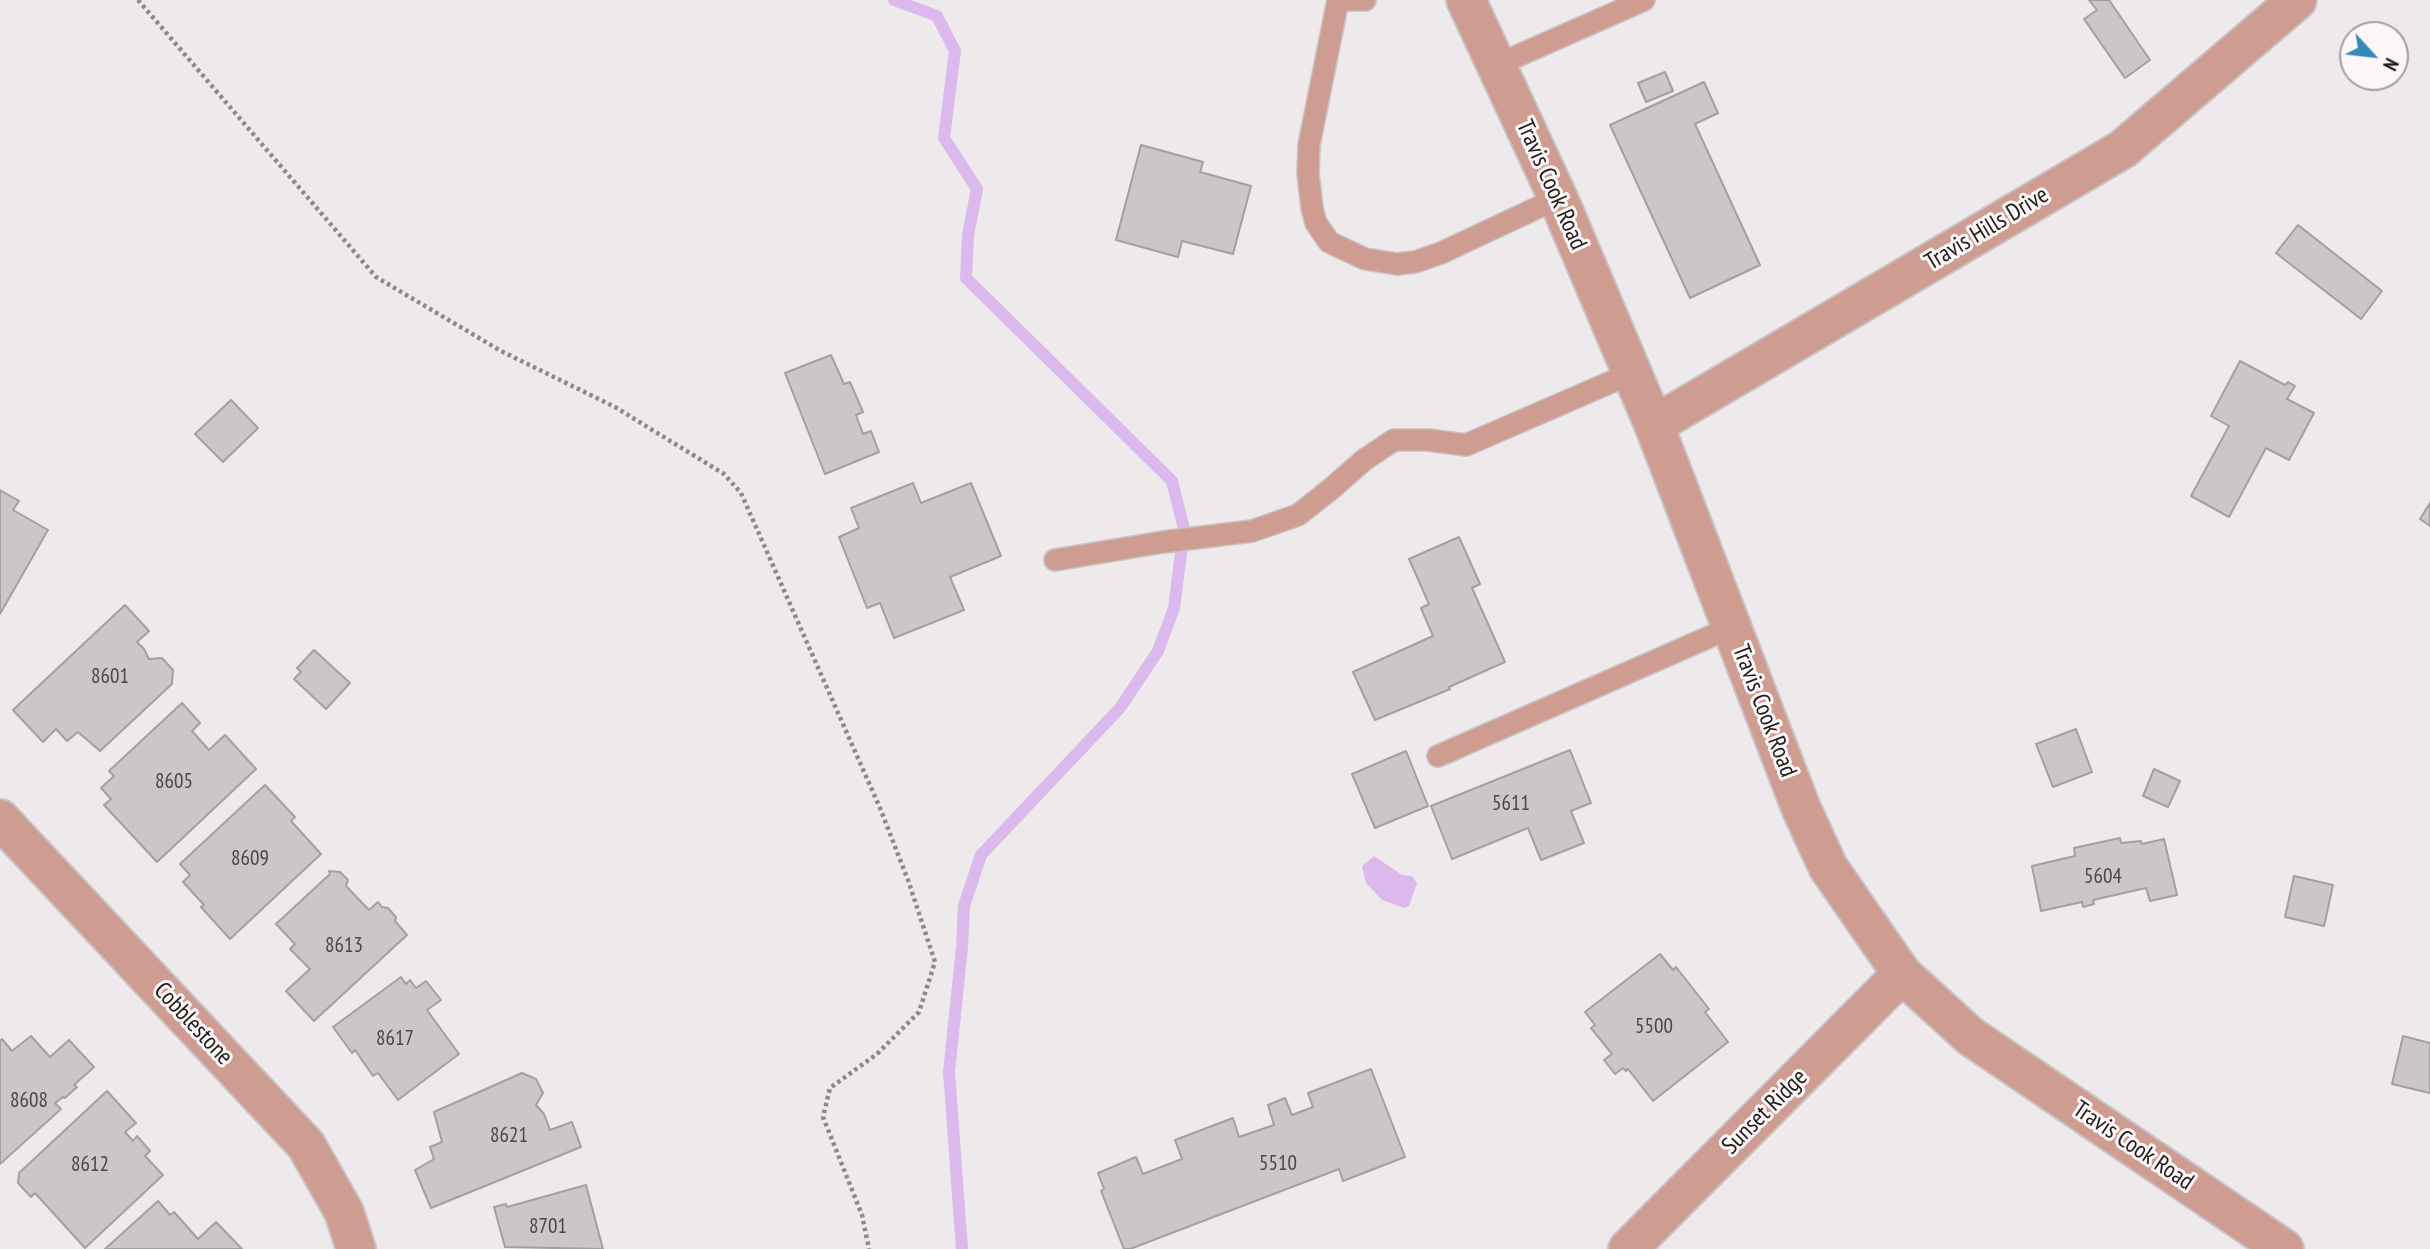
<!DOCTYPE html>
<style>
body{margin:0}
#map{position:relative;width:2430px;height:1249px;overflow:hidden;background:#eee9ea;font-family:"PT Sans Narrow",sans-serif}
canvas{display:block}
.north{position:absolute;left:2339px;top:21px;width:70px;height:70px;box-sizing:border-box;background:#fcf6f7;border:2px solid #a39e9f;border-radius:50%;rotate:117deg;font-size:19px;font-weight:700;line-height:28px;text-align:center;color:#1d1b1b}
.north::after{content:'';display:block;margin:auto;width:24px;height:32px;background:#3489b8;clip-path:polygon(50% 0,100% 100%,50% 72%,0 100%)}
</style>
<div id="map">
<canvas width="2430" height="1249"></canvas>
<div class="north">N</div>
</div>
<script>
const c = document.querySelector('canvas').getContext('2d');
c.lineJoin = 'round';
function fill(path, color) { c.fillStyle = color; c.fill(path, 'evenodd'); }
const shape = rows => new Path2D(rows.map(r => 'M' + r).join(''));
function strokePath(path, color, width, dash) { c.strokeStyle = color; c.lineWidth = width; c.lineCap = dash ? 'butt' : 'round'; c.setLineDash(dash || []); c.stroke(path); }
function drawText(font, color, halo, rows, align = 'center') {
  c.font = font + ' "PT Sans Narrow",sans-serif'; c.lineWidth = 6; c.setLineDash([]); c.textBaseline = 'middle'; c.strokeStyle = halo; c.fillStyle = color; for (const [text, x, y, turn = 0] of rows) {
    c.save(); c.translate(x, y); c.rotate((+turn || 0) * Math.PI / 180); c.textAlign = isNaN(turn) ? turn : align; if (halo) c.strokeText(text, 0, 0); c.fillText(text, 0, 0); c.restore();
  }
}
fill(shape([
 [1374,856,1402,875,1412,876,1417,883,1409,906,1404,908,1382,900,1366,883,1362,866]
]), '#dcb9ec');
strokePath(shape([
 [894,0,937,16,955,51,944,138,977,189,968,235,966,278,1172,481,1184,529,1174,608,1158,651,1120,708,981,855,964,906,962,947,949,1072,962,1249]
]), '#dcb9ec', 12);
const building = shape([
 [2089,0,2109,0,2150,60,2125,78,2084,19,2097,10,2089,0],
 [1665,72,1673,91,1646,102,1638,83,1665,72],
 [1704,82,1718,113,1695,124,1760,265,1690,298,1610,125,1704,82],
 [1141,145,1203,162,1200,172,1251,186,1233,254,1182,241,1178,257,1116,240,1141,145],
 [2298,225,2382,291,2361,319,2276,253,2298,225],
 [831,355,844,384,850,382,863,412,856,415,863,434,871,431,879,452,825,474,785,373,831,355],
 [2240,361,2285,385,2288,382,2295,386,2287,399,2314,413,2289,460,2266,448,2229,517,2191,496,2229,426,2211,416,2240,361],
 [231,400,258,428,223,462,195,434,231,400],
 [913,483,921,503,971,483,1001,556,950,577,964,610,894,638,880,603,867,608,839,537,859,528,851,508,913,483],
 [0,490,19,501,13,510,48,530,0,614,0,490],
 [2430,503,2430,526,2420,519,2430,503],
 [1459,537,1480,584,1472,588,1505,662,1449,687,1450,689,1375,720,1353,672,1433,636,1421,608,1429,604,1409,559,1459,537],
 [125,605,149,631,137,642,144,649,149,659,162,658,173,670,172,684,100,751,78,732,67,741,56,729,43,742,13,710,125,605],
 [314,650,350,683,326,709,294,679,301,672,297,668,314,650],
 [182,703,200,723,192,731,209,750,225,735,256,769,157,862,104,805,111,799,101,788,114,776,109,771,182,703],
 [2076,729,2092,772,2053,787,2036,744,2076,729],
 [1570,750,1591,803,1571,811,1584,843,1541,860,1528,828,1452,859,1431,806,1570,750],
 [1406,751,1428,806,1375,828,1352,774,1406,751],
 [2154,769,2180,781,2168,807,2143,796,2154,769],
 [265,785,295,817,291,821,321,854,230,939,201,907,204,905,183,882,190,875,180,864,265,785],
 [2120,838,2121,843,2141,841,2142,844,2164,839,2177,895,2150,901,2146,888,2093,900,2094,904,2083,907,2082,902,2041,911,2032,866,2075,856,2074,848,2120,838],
 [329,871,340,872,348,880,346,886,369,910,378,902,382,907,388,908,396,917,395,921,407,935,314,1021,286,991,310,969,290,949,295,944,276,924,330,874,329,871],
 [2294,876,2333,885,2324,926,2285,917,2294,876],
 [1660,954,1673,970,1676,967,1709,1009,1705,1012,1728,1042,1653,1101,1628,1069,1626,1071,1623,1068,1615,1074,1604,1060,1612,1054,1591,1028,1595,1025,1585,1012,1660,954],
 [401,977,406,984,410,980,416,988,426,981,441,1000,427,1010,459,1054,398,1100,378,1073,373,1076,355,1050,352,1053,333,1027,401,977],
 [31,1036,50,1057,69,1040,94,1067,74,1085,77,1087,65,1098,63,1097,55,1103,61,1109,0,1164,0,1041,2,1039,12,1051,31,1036],
 [2403,1036,2430,1043,2430,1093,2392,1084,2403,1036],
 [1371,1069,1405,1157,1343,1181,1339,1169,1130,1249,1124,1249,1101,1191,1104,1189,1098,1173,1136,1157,1143,1174,1182,1159,1175,1140,1233,1118,1239,1137,1274,1125,1268,1105,1285,1098,1292,1115,1313,1107,1308,1093,1371,1069],
 [522,1073,536,1079,543,1093,536,1105,544,1114,550,1130,572,1122,581,1147,431,1208,415,1170,434,1159,430,1147,442,1142,434,1112,522,1073],
 [107,1091,136,1123,125,1132,133,1141,137,1136,150,1151,145,1156,163,1175,85,1248,35,1193,31,1197,18,1183,19,1173,107,1091],
 [586,1185,603,1249,505,1247,494,1207,506,1204,507,1207,586,1185],
 [158,1201,170,1215,174,1212,198,1239,216,1222,242,1249,105,1249,158,1201]
]);
fill(building, '#cac6c9');
strokePath(building, '#a39fa2', 2);
const service = shape([
 [1338,0,1309,145,1308,173,1312,208,1316,223,1329,242,1365,259,1397,264,1415,262,1441,253,1558,198],
 [1342,0,1365,0],
 [1497,65,1644,0],
 [1055,560,1163,542,1252,531,1298,515,1331,489,1364,460,1394,440,1428,440,1466,445,1632,373],
 [1438,756,1732,627]
]);
const minor = shape([
 [1466,0,1558,198,1654,425,1801,808,1828,867,1902,974,1970,1036,2284,1249],
 [1654,425,2123,149,2297,0],
 [0,819,306,1145,344,1212,356,1249],
 [1628,1249,1902,974]
]);
strokePath(service, '#c8c4c5', 24);
strokePath(minor, '#c8c4c5', 42);
strokePath(shape([
 [138,0,376,277,501,351,615,407,724,474,741,493,880,808,908,880,935,962,919,1012,877,1054,830,1088,823,1117,862,1215,869,1249]
]), '#8d898a', 4.5, [3.5, 3.5]);
strokePath(service, '#ce9c91', 21);
strokePath(minor, '#ce9c91', 38);
drawText('21px', '#484646', null, [
 ["8601",110,677],
 ["8605",174,782],
 ["5611",1511,804],
 ["8609",250,859],
 ["5604",2103,877],
 ["8613",344,946],
 ["5500",1654,1027],
 ["8617",395,1039],
 ["8608",29,1101],
 ["8621",509,1136],
 ["5510",1278,1164],
 ["8612",90,1165],
 ["8701",548,1227]
]);
drawText('24px', '#1d1b1b', '#fcf6f7', [
 ["Travis Cook Road",1551,185,66],
 ["Travis Hills Drive",1987,229,-31],
 ["Travis Cook Road",1764,711,69],
 ["Cobblestone",193,1024,47],
 ["Sunset Ridge",1765,1112,-45],
 ["Travis Cook Road",2133,1146,34]
]);
</script>
